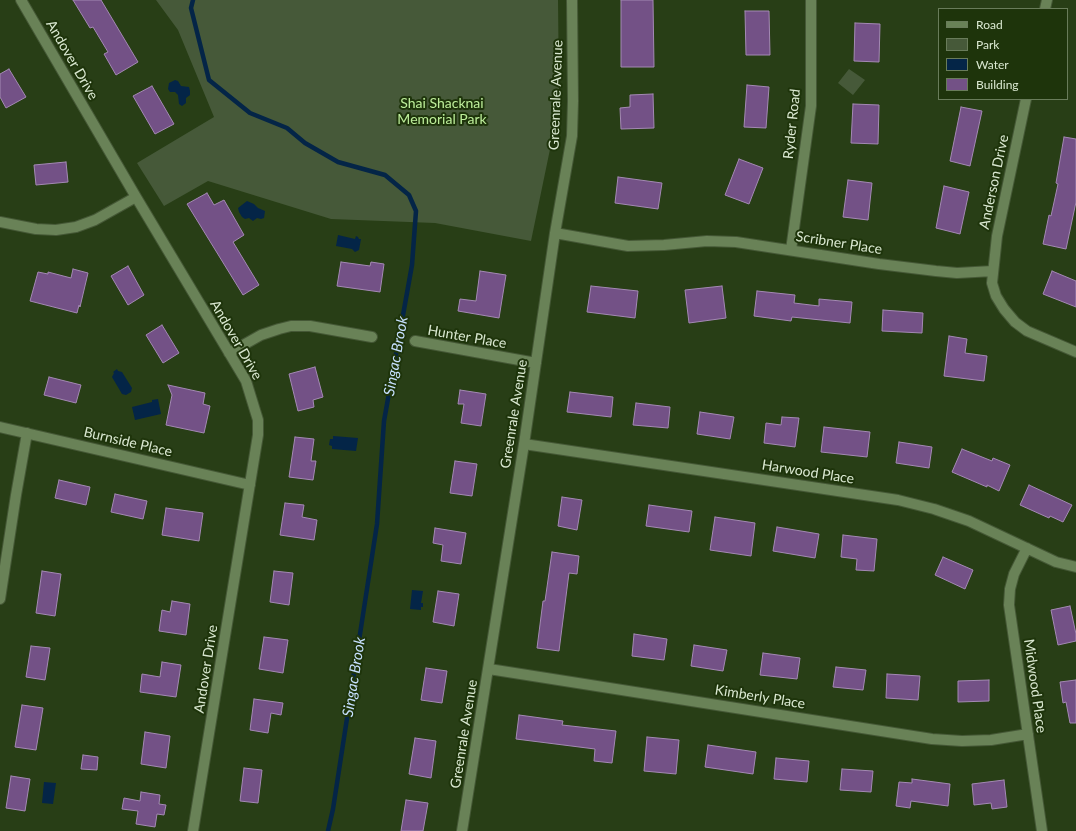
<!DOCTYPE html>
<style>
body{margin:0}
#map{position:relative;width:1076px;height:831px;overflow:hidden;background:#283e16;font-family:Lato,sans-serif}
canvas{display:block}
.legend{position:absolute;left:938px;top:8px;width:130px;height:92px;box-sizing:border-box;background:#1e340b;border:1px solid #697c5a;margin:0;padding:5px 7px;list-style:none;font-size:12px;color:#dae8d1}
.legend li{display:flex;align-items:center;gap:8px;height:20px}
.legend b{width:20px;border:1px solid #697c5a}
</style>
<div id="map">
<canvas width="1076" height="831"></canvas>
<ul class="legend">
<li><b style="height:5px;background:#698257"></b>Road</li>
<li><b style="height:11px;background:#465939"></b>Park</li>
<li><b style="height:11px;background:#042547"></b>Water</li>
<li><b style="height:11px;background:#735186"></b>Building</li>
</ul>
</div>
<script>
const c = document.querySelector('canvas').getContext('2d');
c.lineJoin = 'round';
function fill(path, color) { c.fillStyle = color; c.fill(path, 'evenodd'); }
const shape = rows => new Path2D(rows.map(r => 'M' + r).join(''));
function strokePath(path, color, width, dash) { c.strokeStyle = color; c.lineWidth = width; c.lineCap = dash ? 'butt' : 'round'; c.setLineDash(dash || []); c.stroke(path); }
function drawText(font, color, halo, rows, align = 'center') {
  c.font = font + ' Lato,sans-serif'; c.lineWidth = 4; c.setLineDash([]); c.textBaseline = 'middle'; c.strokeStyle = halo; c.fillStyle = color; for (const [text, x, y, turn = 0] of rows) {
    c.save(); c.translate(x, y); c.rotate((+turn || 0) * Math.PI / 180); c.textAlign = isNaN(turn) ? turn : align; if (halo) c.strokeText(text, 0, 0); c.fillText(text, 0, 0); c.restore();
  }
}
fill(shape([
 [156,0,558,0,559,91,554,130,531,241,435,223,331,219,208,181,164,206,137,163,214,117,178,30],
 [849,69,865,80,853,95,838,83]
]), '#465939');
fill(shape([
 [175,80,178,81,181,86,189,87,190,91,190,95,186,98,186,103,182,106,179,104,178,95,175,92,170,92,168,89,169,83],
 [247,201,254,204,258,208,265,211,264,218,261,219,257,218,253,221,249,218,245,219,242,217,239,212,238,208],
 [338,235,355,239,356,236,358,237,359,239,361,239,359,250,355,252,352,249,336,246],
 [117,369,118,371,122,372,132,388,131,392,126,395,122,394,112,377,114,373,113,372],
 [158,399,161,414,135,420,132,407,152,402,152,400],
 [333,436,358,438,356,451,332,449,332,446,329,445,330,439,333,439],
 [412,590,423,591,421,603,423,603,423,607,421,607,421,610,410,609],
 [44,782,56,783,53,804,42,803]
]), '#042547');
strokePath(shape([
 [193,0,191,8,209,80,250,113,287,128,305,143,338,162,385,175,409,195,416,211,412,265,384,421,377,524,333,809,328,831]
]), '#042547', 4.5);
const building = shape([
 [73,0,101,0,138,62,116,75,104,54,108,52,93,27,90,28,73,0],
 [621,0,653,0,654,67,621,67,621,0],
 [745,11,769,11,770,55,746,55,745,11],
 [855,23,880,24,879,62,854,61,855,23],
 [9,69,26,97,6,108,0,97,0,74,9,69],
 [747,85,769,87,766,128,744,127,747,85],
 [152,86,174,124,155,134,133,96,152,86],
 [653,94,654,128,621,129,620,108,630,107,630,95,653,94],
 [853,104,879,105,878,144,851,143,853,104],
 [961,107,982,111,970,166,950,161,961,107],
 [1064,137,1076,139,1076,202,1066,249,1043,244,1049,215,1051,216,1058,184,1056,183,1064,137],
 [739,159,763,168,749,204,725,195,739,159],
 [66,162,68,182,36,185,34,165,66,162],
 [618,177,662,183,658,209,615,203,618,177],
 [848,180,872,183,868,220,843,217,848,180],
 [944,186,969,192,960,234,936,228,944,186],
 [207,193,214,205,224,200,244,235,233,242,259,285,243,295,187,204,207,193],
 [341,262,370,266,371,262,384,264,380,292,337,286,341,262],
 [128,266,144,295,128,305,111,276,128,266],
 [73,269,88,273,80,307,79,305,77,313,30,301,38,272,48,274,48,272,71,278,73,269],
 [480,271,506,275,499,318,458,311,460,299,476,301,480,271],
 [1052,271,1076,281,1076,307,1043,294,1052,271],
 [591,286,638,291,635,318,587,312,591,286],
 [722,286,726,318,689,323,685,290,722,286],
 [757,291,795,295,794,303,819,306,819,299,852,302,850,323,792,317,791,321,754,316,757,291],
 [883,310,923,313,922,333,882,331,883,310],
 [162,325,179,353,163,363,146,335,162,325],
 [949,336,967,339,965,353,987,356,984,381,944,376,949,336],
 [315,367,323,397,313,400,314,407,298,411,289,374,315,367],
 [49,377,81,385,76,403,44,395,49,377],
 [168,385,205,393,203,404,210,406,204,433,166,425,172,395,168,385],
 [460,390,486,394,481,426,461,423,464,404,458,404,460,390],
 [570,392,613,397,611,417,567,412,570,392],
 [636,403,670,407,668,428,633,425,636,403],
 [700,412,734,417,730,439,697,434,700,412],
 [782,417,799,418,795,447,764,443,766,423,781,425,782,417],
 [824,427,870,432,867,457,821,452,824,427],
 [295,437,314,439,311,461,316,461,313,480,289,477,295,437],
 [899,442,932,447,929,468,896,463,899,442],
 [962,449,992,461,993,458,1010,465,999,491,987,485,987,487,952,472,962,449],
 [455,461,477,464,472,496,450,493,455,461],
 [59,480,90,487,86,505,55,498,59,480],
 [1029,485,1072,505,1063,522,1050,516,1049,518,1020,505,1029,485],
 [115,494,147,501,143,519,111,512,115,494],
 [562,497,582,500,577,530,558,526,562,497],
 [285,503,304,505,302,517,317,520,314,540,280,535,285,503],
 [649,505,692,511,689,532,646,526,649,505],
 [166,508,203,513,199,541,162,535,166,508],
 [715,517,755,523,751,556,710,550,715,517],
 [777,527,819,534,815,558,773,551,777,527],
 [435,528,466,533,461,564,441,561,443,545,433,543,435,528],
 [843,535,877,539,874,571,856,570,857,559,841,557,843,535],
 [552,552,579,556,577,574,569,573,559,651,537,648,543,601,545,601,552,552],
 [943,557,973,570,965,589,935,575,943,557],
 [42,571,61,574,55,616,36,613,42,571],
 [274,571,293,573,289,605,270,602,274,571],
 [438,591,459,594,454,626,433,622,438,591],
 [172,601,190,604,186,635,159,631,162,610,170,612,172,601],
 [1070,606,1076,634,1076,641,1058,645,1051,610,1070,606],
 [634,634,667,639,664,660,632,656,634,634],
 [264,637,288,640,283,673,259,669,264,637],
 [694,645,727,650,723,671,691,666,694,645],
 [31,646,50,648,45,680,26,677,31,646],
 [763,653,800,658,797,679,760,675,763,653],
 [162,662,181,665,176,697,140,692,142,674,160,677,162,662],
 [836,667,866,670,863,690,833,687,836,667],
 [426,668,447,671,442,703,421,700,426,668],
 [887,674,920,676,918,700,886,698,887,674],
 [989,680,989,701,958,702,958,681,989,680],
 [1076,680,1076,723,1070,723,1066,702,1063,703,1060,682,1076,680],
 [254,699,283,703,281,715,271,713,268,733,250,730,254,699],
 [22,705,43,708,36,750,15,747,22,705],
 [519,715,563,721,562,725,616,731,612,763,594,761,595,749,516,739,519,715],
 [145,732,170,736,166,768,141,764,145,732],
 [647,737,679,740,676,774,644,771,647,737],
 [415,738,436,741,431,778,409,774,415,738],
 [708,745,756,752,753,774,705,767,708,745],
 [83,755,98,757,97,770,81,769,83,755],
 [776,758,809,761,807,782,774,779,776,758],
 [244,768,262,770,258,803,240,801,244,768],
 [842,769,873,771,871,792,840,790,842,769],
 [11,776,30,779,25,811,6,808,11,776],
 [912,779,950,784,948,806,911,801,910,808,896,806,899,782,912,783,912,779],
 [1004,780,1007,807,992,809,991,803,974,805,972,784,1004,780],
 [141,792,160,795,159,804,166,805,164,815,157,814,155,827,136,824,138,811,122,809,124,798,140,801,141,792],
 [406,800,428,803,423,831,401,831,406,800]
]);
fill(building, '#735186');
strokePath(building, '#a489b4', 1);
const minor = shape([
 [21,0,136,197,246,381,258,420,258,435,193,831],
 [1045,9,1047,0],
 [1026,99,997,236,992,283,996,296,1004,309,1015,322,1027,331,1076,352],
 [0,222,36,229,56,230,76,227,95,220,136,197],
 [555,233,628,246,664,245,707,241,736,242,879,264,936,271,957,273,993,271],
 [791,250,811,106,811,0],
 [415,341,536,363],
 [229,353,261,335,279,329,291,326,310,326,372,337],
 [0,427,250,485],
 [524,444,898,500,934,509,969,521,1056,562,1076,567],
 [1027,548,1014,574,1010,589,1009,605,1042,831],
 [0,599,16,495,27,433],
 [489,669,932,739,962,741,991,740,1028,734],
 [462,831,524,444,555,233,572,136,573,101,572,0]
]);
strokePath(minor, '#455836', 12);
strokePath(minor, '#698257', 10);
drawText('14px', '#dae8d1', '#1e340b', [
 ["Andover Drive",72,60,60],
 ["Greenrale Avenue",556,95,-88],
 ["Ryder Road",792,124,-84],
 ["Anderson Drive",994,182,-78],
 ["Scribner Place",839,243,9],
 ["Hunter Place",467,337,10],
 ["Andover Drive",236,340,60],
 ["Greenrale Avenue",514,414,-81],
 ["Burnside Place",128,442,13],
 ["Harwood Place",808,472,9],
 ["Andover Drive",206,669,-81],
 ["Midwood Place",1035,686,82],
 ["Kimberly Place",760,697,9],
 ["Greenrale Avenue",464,734,-81]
]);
drawText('14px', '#bdee9a', '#1e340b', [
 ["Shai Shacknai",442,103],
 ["Memorial Park",442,119]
]);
drawText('italic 15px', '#c7e0fe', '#1e340b', [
 ["Singac Brook",396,356,-80],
 ["Singac Brook",354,677,-81]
]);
</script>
